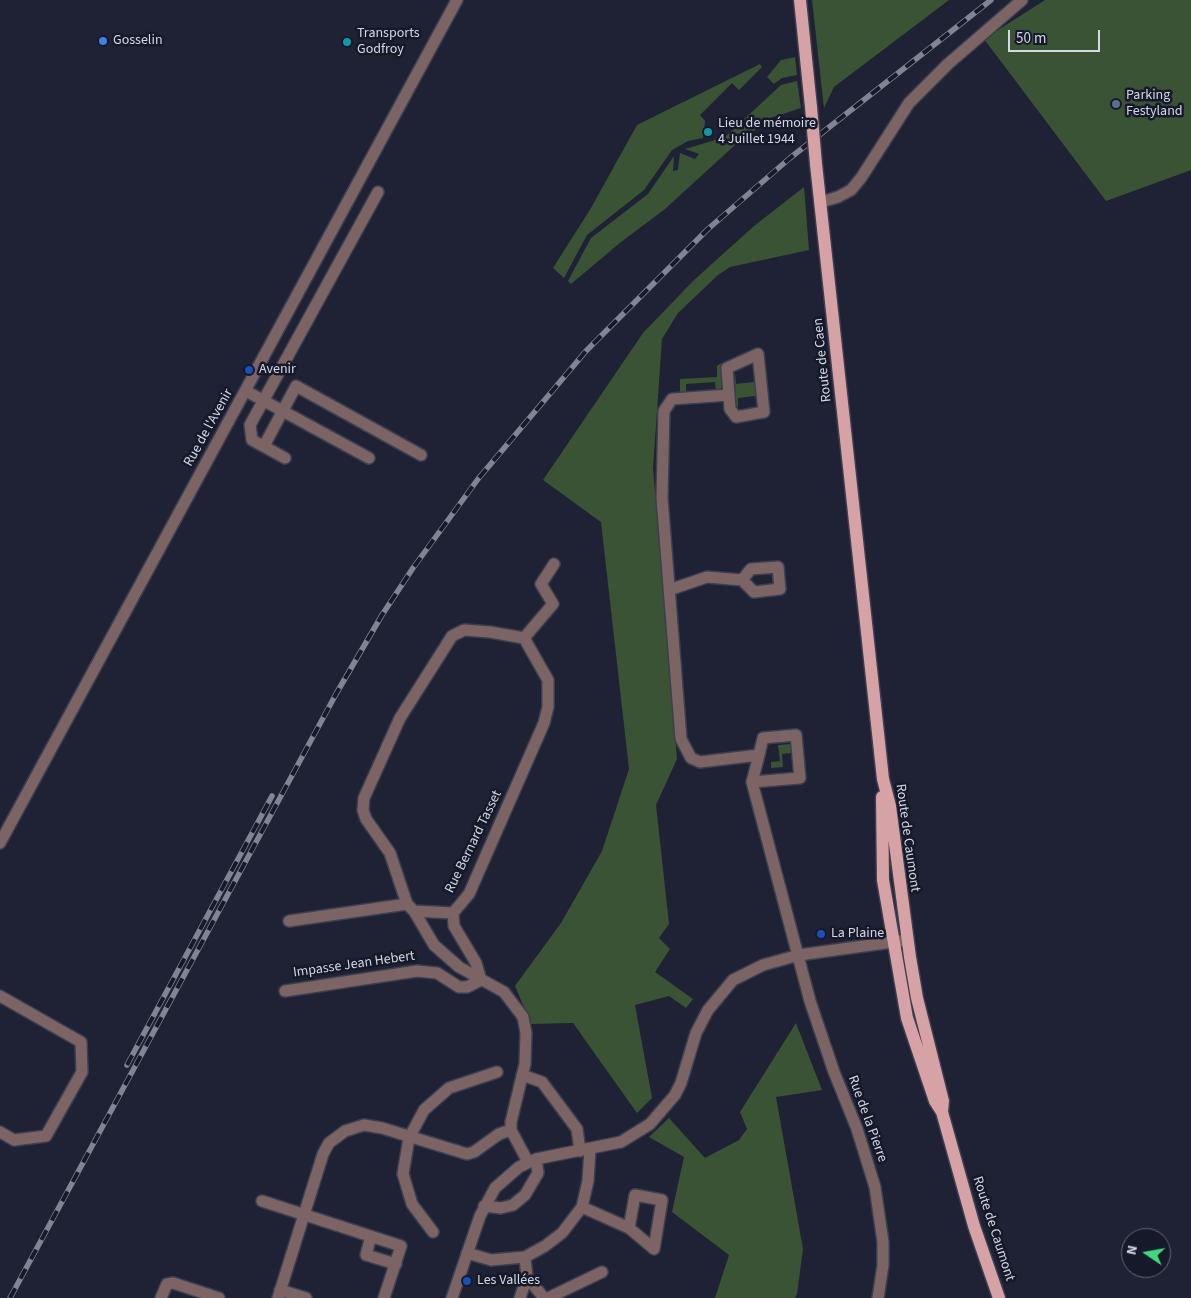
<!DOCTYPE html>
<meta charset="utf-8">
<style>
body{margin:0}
#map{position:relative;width:1191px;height:1298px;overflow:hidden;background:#1e2234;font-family:"Source Sans 3",sans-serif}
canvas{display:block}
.north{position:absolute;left:1121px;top:1228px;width:50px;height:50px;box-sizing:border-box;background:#15192a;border:1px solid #616574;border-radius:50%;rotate:282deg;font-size:14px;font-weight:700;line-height:20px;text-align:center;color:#d4d8e4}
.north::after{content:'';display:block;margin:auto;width:18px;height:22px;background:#43d77b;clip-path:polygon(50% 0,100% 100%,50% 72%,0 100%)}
.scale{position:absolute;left:1008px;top:30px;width:92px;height:22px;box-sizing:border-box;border:2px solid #d4d8e4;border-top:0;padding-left:6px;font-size:15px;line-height:18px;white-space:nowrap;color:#d4d8e4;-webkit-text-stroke:4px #15192a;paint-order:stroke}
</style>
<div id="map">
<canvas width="1191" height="1298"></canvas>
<div class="north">N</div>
<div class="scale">50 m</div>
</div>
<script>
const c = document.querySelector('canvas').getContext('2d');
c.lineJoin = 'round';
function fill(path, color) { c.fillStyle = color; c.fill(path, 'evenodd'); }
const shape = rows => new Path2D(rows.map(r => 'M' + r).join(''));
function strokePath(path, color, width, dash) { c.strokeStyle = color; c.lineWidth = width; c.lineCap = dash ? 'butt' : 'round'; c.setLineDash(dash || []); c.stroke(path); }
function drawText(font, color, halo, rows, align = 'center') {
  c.font = font + ' "Source Sans 3",sans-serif'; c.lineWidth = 5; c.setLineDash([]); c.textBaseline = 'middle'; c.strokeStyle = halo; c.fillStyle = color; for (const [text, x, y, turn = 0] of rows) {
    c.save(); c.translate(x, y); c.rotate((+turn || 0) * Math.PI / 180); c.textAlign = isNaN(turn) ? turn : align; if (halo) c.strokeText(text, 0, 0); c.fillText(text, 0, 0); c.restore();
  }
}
fill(shape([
 [812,0,949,0,834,87,824,108],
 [1045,0,1191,0,1191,170,1106,201,984,39],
 [795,57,797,75,782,78,774,84,767,77,781,60],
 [760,64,762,67,739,90,732,83,700,115,705,121,703,138,688,141,672,150,644,190,587,235,564,278,553,268,591,208,637,125],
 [797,81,801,108,773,117,759,127,735,145,665,209,621,242,571,284,568,281,591,238,648,194,674,156,673,171,678,170,680,153,695,159,699,154,685,149,725,137,781,85],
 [804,187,809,250,730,267,718,275,678,313,662,339,653,468,677,759,656,805,669,924,659,938,670,949,655,972,693,999,686,1008,669,996,635,1005,652,1098,637,1113,573,1023,531,1024,515,986,561,923,602,851,629,769,601,522,543,480,643,333,693,281,754,226],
 [721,363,723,387,716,392,715,382,686,384,686,394,680,393,680,379,717,377,717,366],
 [756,372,758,404,755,396,738,398,738,407,735,405,733,375,735,374,736,384,754,382],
 [791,744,791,753,782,754,783,767,771,768,771,762,780,761,778,745],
 [796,1023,822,1090,776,1097,803,1249,797,1294,795,1298,715,1298,729,1255,672,1212,684,1157,649,1137,669,1118,705,1158,739,1140,747,1129,740,1112]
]), '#3b5335');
const minor = shape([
 [821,202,838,197,851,190,861,178,909,103,948,64,1022,0],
 [758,354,764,412,736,417,730,409,727,368,758,354],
 [246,391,369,458],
 [729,395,672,399,664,411,662,498,681,739,691,758,700,762,759,755,752,782,810,1001,834,1072,857,1129,875,1187,883,1242,883,1265,878,1298],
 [264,446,296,386,421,455],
 [285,458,252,440,250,425,378,192],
 [669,590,707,577,742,580,751,569,778,567,780,589,754,592,742,580],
 [524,638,553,604,541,584,554,564],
 [752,782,800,778,796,735,763,738,759,755],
 [0,843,457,0],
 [414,911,453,913,469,894,544,723,548,707,548,680,524,638,490,632,464,630,452,636,400,718,364,798,363,810,366,819,390,853,407,904,414,911,434,945,459,967,504,992,523,1017,526,1033,525,1064,511,1122,511,1130,528,1162],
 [453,913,454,926,476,963,481,980],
 [289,921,407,904],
 [285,991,417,971,437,973,459,987,467,987,481,980],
 [0,996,81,1042,82,1072,46,1136,14,1140,0,1132],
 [522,1075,542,1082,577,1129,580,1151],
 [262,1201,401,1246,384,1298],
 [484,1206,501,1208,513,1205,525,1195,538,1173,536,1159],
 [582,1207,629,1228,654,1249,662,1200,635,1195,629,1228],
 [433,1232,412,1204,403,1174,409,1138,424,1110,449,1088,497,1072],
 [371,1236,366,1255,396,1264],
 [467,1253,491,1260,525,1257,545,1246,562,1233,582,1207,588,1181,590,1150],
 [527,1277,544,1298],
 [280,1290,306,1298],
 [161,1298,167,1284,173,1283,219,1298],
 [278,1298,323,1154,329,1143,345,1131,364,1125,382,1128,467,1154,474,1152,499,1134,511,1130],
 [452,1298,480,1216,495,1188,519,1167,536,1159,621,1142,650,1124,675,1095,681,1083,696,1033,708,1010,733,980,763,965,799,955,907,940],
 [520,1298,527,1277,525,1257],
 [548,1298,602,1272]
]);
const major = shape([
 [800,0,811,107],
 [816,164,883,779,890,806,910,957,917,998,943,1101,942,1112],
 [882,797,883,880,907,1018,935,1101,942,1112,974,1226,999,1298]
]);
strokePath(minor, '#3b3f50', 14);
strokePath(major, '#3b3f50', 15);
strokePath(minor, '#7c6364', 11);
strokePath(major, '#d6a2a5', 12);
const rail = shape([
 [127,1065,272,796],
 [10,1298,336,694,382,615,413,568,478,479,586,351,708,229,790,158,991,0]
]);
strokePath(rail, '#808493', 5.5);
strokePath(rail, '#15192a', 4, [11]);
const majorBridge = shape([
 [811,107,816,164]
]);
strokePath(majorBridge, '#3b3f50', 15, []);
strokePath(majorBridge, '#d6a2a5', 12);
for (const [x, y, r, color] of [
 [103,41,5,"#3f7fe0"],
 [347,42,5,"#0f9aa8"],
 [1116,104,5,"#5c6f8a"],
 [708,132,5,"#0f9aa8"],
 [249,370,5,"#1a4fb4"],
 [821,934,5,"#1a4fb4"],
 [467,1281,5,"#1a4fb4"]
]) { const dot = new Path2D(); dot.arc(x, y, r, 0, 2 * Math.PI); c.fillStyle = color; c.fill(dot); strokePath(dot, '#15192a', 2); }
drawText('14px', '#d4d8e4', '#15192a', [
 ["Transports",357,34],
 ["Godfroy",357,50],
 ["Gosselin",113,41],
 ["Parking",1126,96],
 ["Festyland",1126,112],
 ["Lieu de mémoire",718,124],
 ["4 Juillet 1944",718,140],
 ["Avenir",259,370],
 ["La Plaine",831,934],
 ["Les Vallées",477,1281]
], 'left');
drawText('14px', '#d4d8e4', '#15192a', [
 ["Route de Caen",823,360,-96],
 ["Rue de l'Avenir",209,428,-61],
 ["Route de Caumont",907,838,82],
 ["Rue Bernard Tasset",474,842,-64],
 ["Impasse Jean Hebert",354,965,-8],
 ["Rue de la Pierre",867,1119,70],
 ["Route de Caumont",993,1229,72]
]);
</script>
